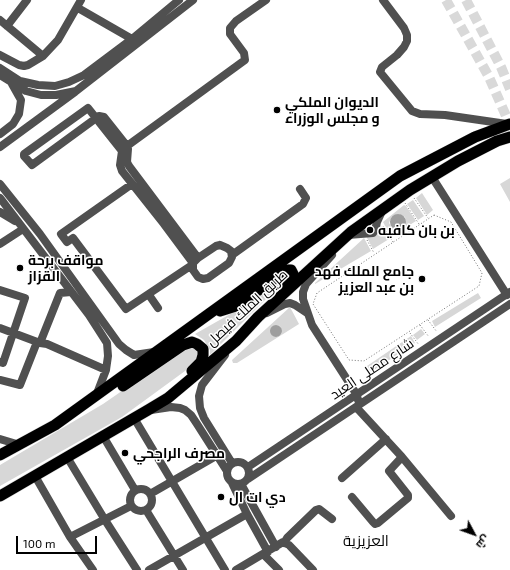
<!DOCTYPE html>
<meta charset="utf-8">
<style>
body{margin:0}
#map{position:relative;width:510px;height:570px;overflow:hidden;background:#fff;font-family:"Exo 2",Cairo,sans-serif}
canvas{display:block}
.north{position:absolute;left:454px;top:514px;width:40px;height:40px;-webkit-text-stroke:3px #fff;paint-order:stroke;rotate:131deg;font-size:11px;font-weight:700;line-height:16px;text-align:center;color:#000}
.north::after{content:'';display:block;margin:auto;width:14px;height:18px;background:#000;clip-path:polygon(50% 0,100% 100%,50% 72%,0 100%)}
.scale{position:absolute;left:16px;top:536px;width:81px;height:18px;box-sizing:border-box;border:2px solid #000;border-top:0;padding-left:5px;font-size:12px;line-height:14px;white-space:nowrap;color:#000;-webkit-text-stroke:3px #fff;paint-order:stroke}
</style>
<div id="map">
<canvas width="510" height="570"></canvas>
<div class="north">ش</div>
<div class="scale">100 m</div>
</div>
<script>
const c = document.querySelector('canvas').getContext('2d');
c.lineJoin = 'round';
function fill(path, color) { c.fillStyle = color; c.fill(path, 'evenodd'); }
const shape = rows => new Path2D(rows.map(r => 'M' + r).join(''));
function strokePath(path, color, width, dash) { c.strokeStyle = color; c.lineWidth = width; c.lineCap = dash ? 'butt' : 'round'; c.setLineDash(dash || []); c.stroke(path); }
function drawText(font, color, halo, rows, align = 'center') {
  c.font = font + ' "Exo 2",Cairo,sans-serif'; c.lineWidth = 3; c.setLineDash([]); c.textBaseline = 'middle'; c.strokeStyle = halo; c.fillStyle = color; for (const [text, x, y, turn = 0] of rows) {
    c.save(); c.translate(x, y); c.rotate((+turn || 0) * Math.PI / 180); c.textAlign = isNaN(turn) ? turn : align; if (halo) c.strokeText(text, 0, 0); c.fillText(text, 0, 0); c.restore();
  }
}
fill(shape([
 [510,178,510,202,500,184],
 [422,193,433,210,427,215,416,198],
 [413,200,424,216,418,220,407,204],
 [404,205,406,206,416,221,392,236,390,235,383,222],
 [398,214,405,217,406,222,404,228,399,230,394,230,389,223,391,218],
 [380,224,389,239,373,249,366,236],
 [364,238,371,251,315,284,315,283],
 [283,277,286,281,274,291,210,355,210,350,204,340,195,334,232,313],
 [478,293,481,298,435,327,432,321],
 [290,307,299,324,237,363,233,363,232,360],
 [276,325,280,326,282,331,281,335,277,337,273,336,271,333],
 [421,329,425,334,417,340,413,335],
 [411,336,415,343,371,372,367,366],
 [187,346,199,351,198,358,185,371,122,417,0,486,0,465,103,404]
]), '#d7d7d7');
fill(shape([
 '390 222a8 8 0 1 1 16 0a8 8 0 1 1-16 0Z',
 '270 331a6 6 0 1 1 12 0a6 6 0 1 1-12 0Z'
]), '#9e9e9e');
strokePath(shape([
 [446,0,489,77,510,125],
 [466,0,501,67,510,89]
]), '#d9d9d9', 10, [10, 5]);
const highway = shape([
 [220,311,236,306,284,272,288,270,291,270,293,274,293,276,285,286],
 [123,386,183,345,192,342,197,344,203,349,203,355,201,362,192,371],
 [0,455,55,425,400,176,475,137,510,124],
 [0,496,148,410,168,398,236,341,258,317,351,232,410,190,458,161,497,141,510,137]
]);
strokePath(highway, '#dbdbdb', 12);
strokePath(shape([
 [414,198,428,218],
 [405,203,419,224],
 [434,215,451,222,482,273,479,286,364,361,349,360,313,304,317,293,434,215],
 [383,226,393,242],
 [367,240,374,253],
 [428,320,437,332],
 [420,325,429,337],
 [410,333,419,345]
]), '#727272', 1, [1, 2]);
strokePath(shape([
 [383,0,404,28,407,35,407,41,404,47,397,55,382,67,380,72,412,111,420,114,445,115,507,124],
 [78,8,132,39],
 [0,20,43,56],
 [7,26,27,0],
 [0,55,19,65,24,66,28,65,43,56,58,40,81,0],
 [0,68,20,81,38,85,55,86,69,82,84,75,132,39,179,0],
 [0,75,26,91,41,95,56,95,76,91,193,0],
 [99,116,99,122,122,151,120,165,122,171,164,224,193,263],
 [96,118,88,108,24,154,24,156,32,165,99,116,104,117,127,146,128,149,127,162,129,166,198,258],
 [0,134,13,124,19,114,21,100,12,84],
 [127,146,245,60,244,53,230,34,230,28,236,21,266,0],
 [0,147,75,92],
 [432,177,507,295],
 [0,184,40,234,119,344,126,350,134,355,154,352],
 [132,184,61,234,67,242,73,238,126,309,192,265],
 [0,198,89,315,107,343,108,356,106,370,96,396],
 [0,212,15,221],
 [348,235,373,233,375,230,377,222,383,209],
 [0,244,23,229],
 [220,245,227,248,231,251,232,257,229,263,208,278,203,279,198,277,193,270,193,263,198,258,216,246,220,245],
 [232,255,303,204,306,198,300,189],
 [332,255,306,284,303,292,303,299,312,325,357,395,358,400],
 [0,290,25,298,3,363,0,362],
 [149,295,158,308],
 [267,313,285,304,290,303,295,305,307,313],
 [0,328,40,343,60,293,71,292],
 [40,343,47,344,106,370],
 [225,355,202,385,199,396,200,408,204,418,232,463],
 [0,380,20,385,37,342],
 [356,407,402,457,451,516],
 [151,410,171,407,180,408,185,410,191,415,197,424,227,471],
 [134,418,225,570],
 [103,436,135,490],
 [0,439,20,445],
 [67,457,105,520,137,570],
 '227 473a11 11 0 1 1 22 0a11 11 0 1 1-22 0Z',
 [248,467,510,292],
 [35,476,70,537,93,570],
 [342,478,386,439],
 [248,479,510,304],
 [232,483,247,514,268,552],
 [241,484,276,547],
 '130 500a11 11 0 1 1 22 0a11 11 0 1 1-22 0Z',
 [150,494,216,456],
 [352,497,373,522,375,524,378,523,408,498,408,495,389,471,402,457],
 [146,510,183,570],
 [70,537,131,506],
 [284,543,287,538,316,510,319,509,332,519],
 [263,554,279,570],
 [149,570,247,514],
 [236,570,283,542,289,545,313,570]
]), '#505050', 8);
strokePath(highway, '#000', 11);
for (const [x, y, r, color] of [
 [277,110,4,"#000"],
 [370,230,4,"#000"],
 [20,268,4,"#000"],
 [422,279,4,"#000"],
 [125,453,4,"#000"],
 [221,497,4,"#000"]
]) { const dot = new Path2D(); dot.arc(x, y, r, 0, 2 * Math.PI); c.fillStyle = color; c.fill(dot); strokePath(dot, '#fff', 1.5); }
drawText('bold 14px', '#000', '#fff', [
 ["الديوان الملكي",285,102],
 ["و مجلس الوزراء",285,118],
 ["بن بان كافيه",378,230],
 ["مواقف برحة",28,260],
 ["القزاز",28,276],
 ["جامع الملك فهد",414,271,"right"],
 ["بن عبد العزيز",414,287,"right"],
 ["مصرف الراجحي",133,453],
 ["دي ات ال",229,497]
], 'left');
drawText('14px', '#000', '#fff', [
 ["طريق الملك فيصل",247,308,-43],
 ["شارع مصلى العيد",372,369,-34]
]);
drawText('15px', '#000', '#fff', [
 ["العزيزية",366,541]
]);
</script>
